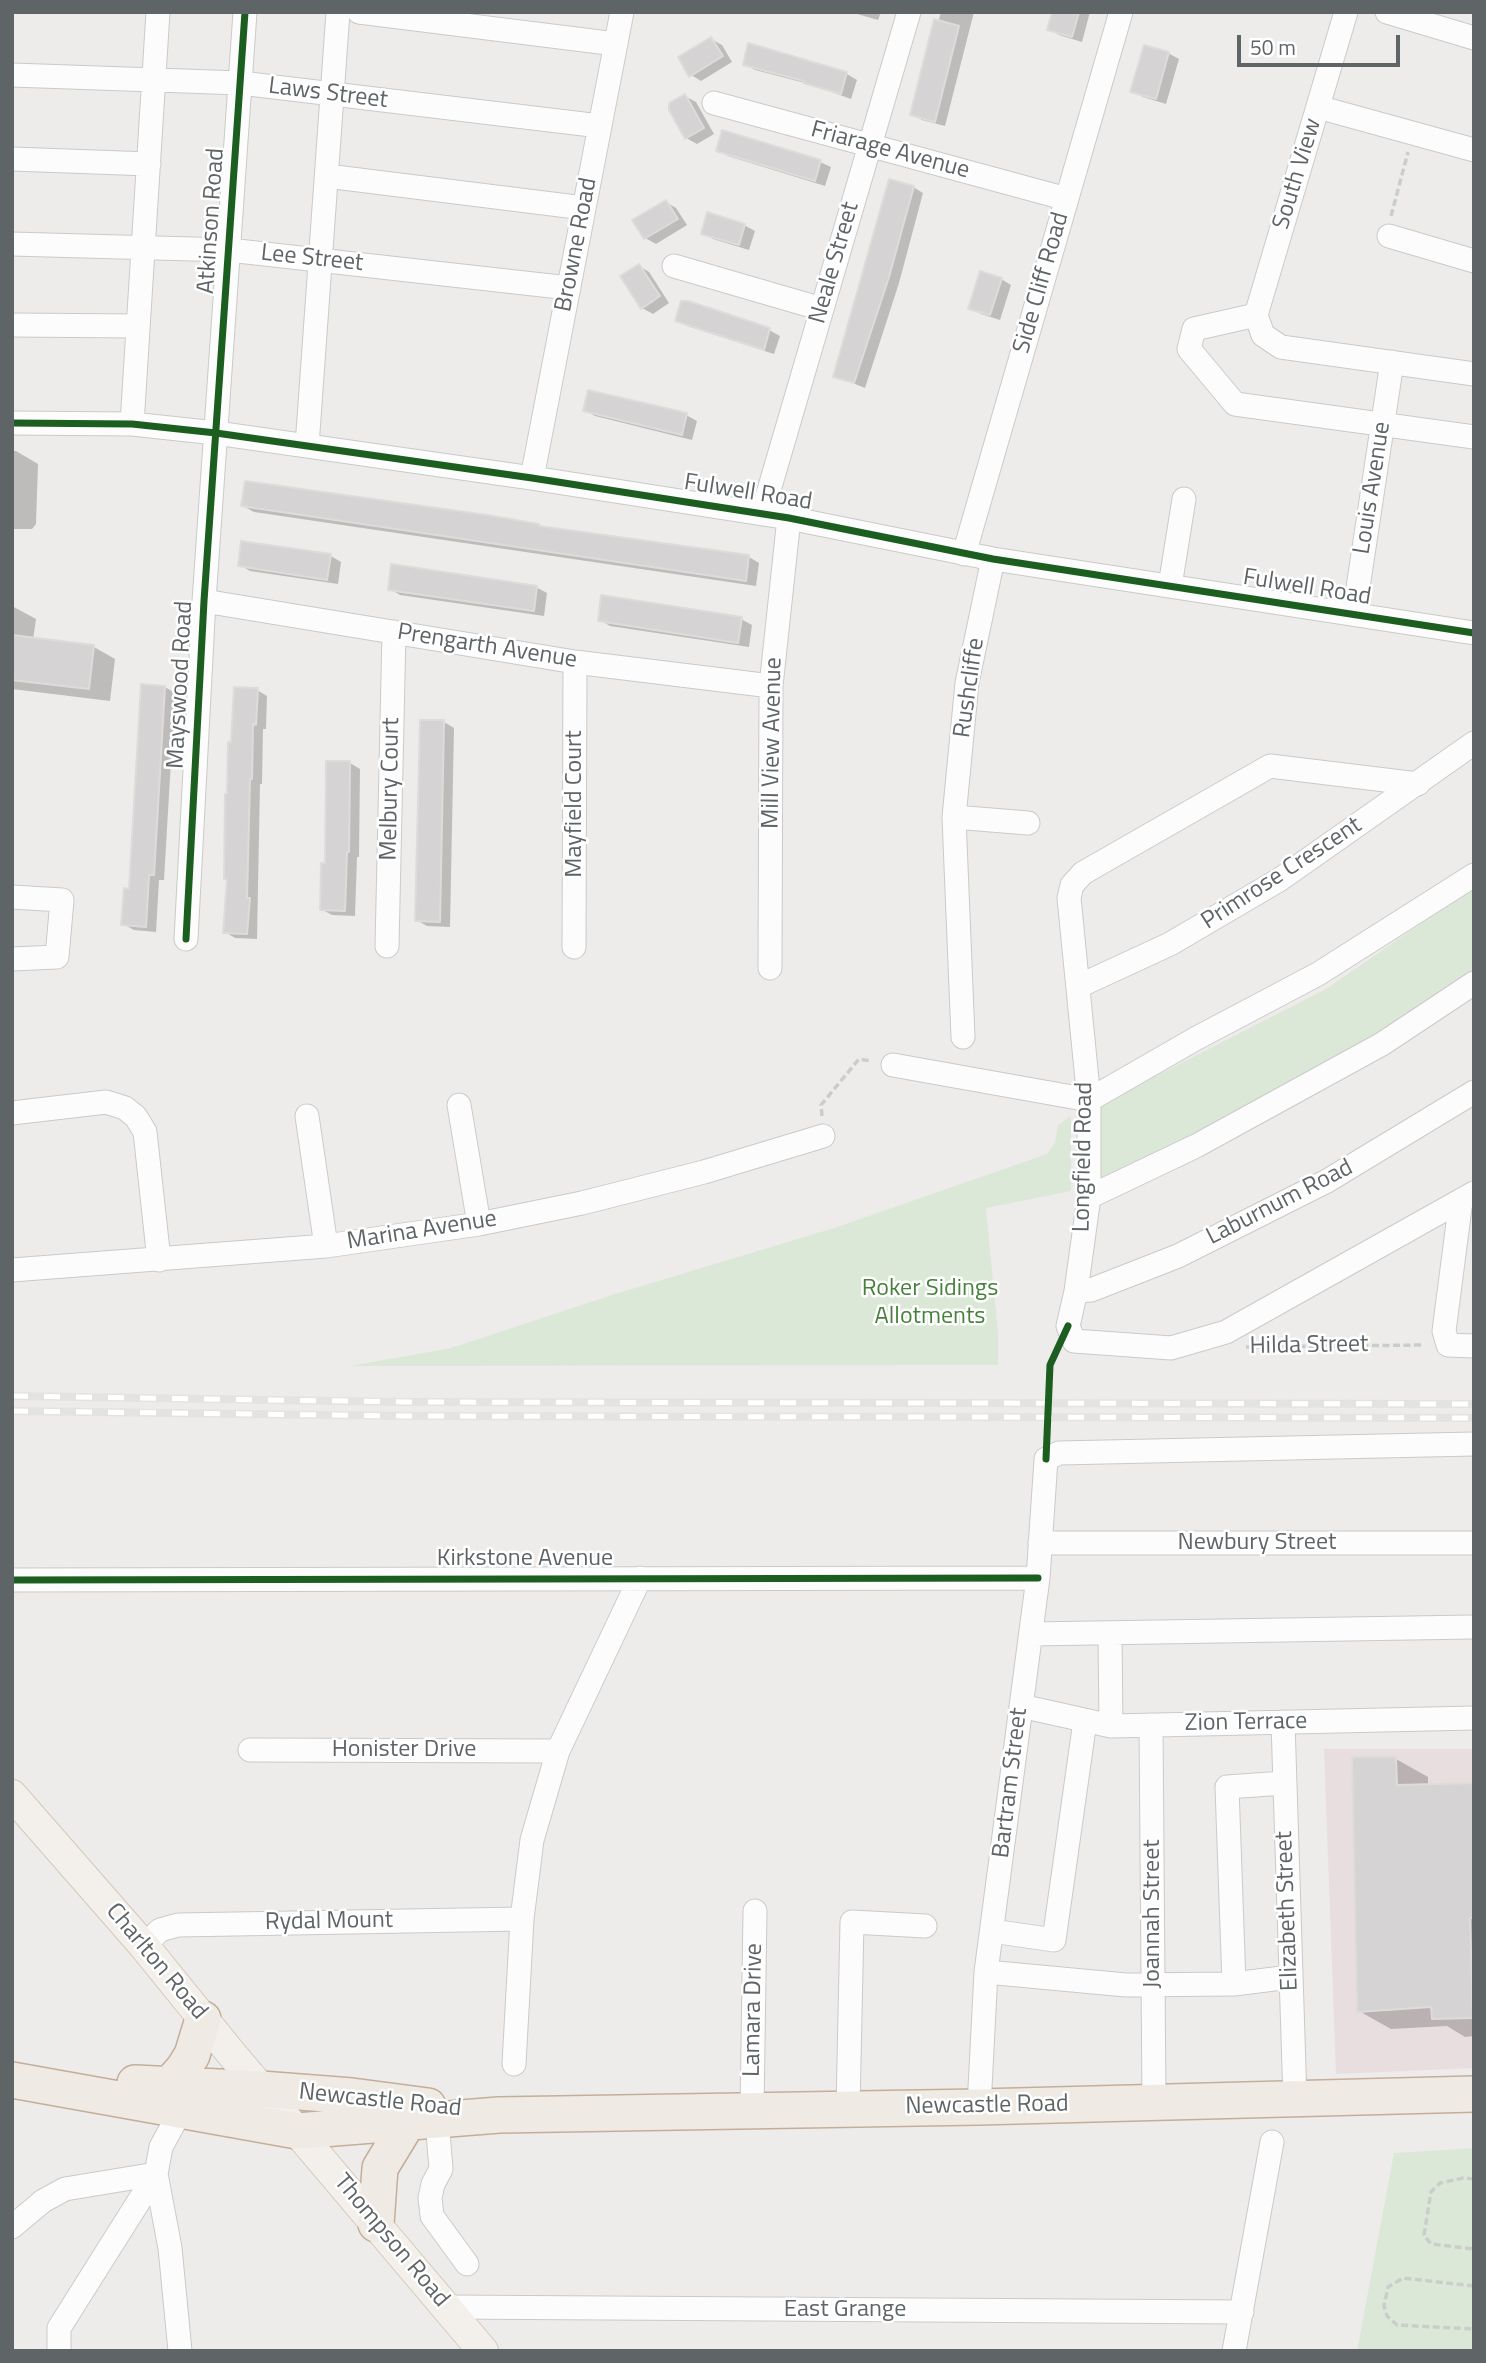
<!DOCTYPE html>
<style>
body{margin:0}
#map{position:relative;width:1486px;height:2363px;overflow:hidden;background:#eeecea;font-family:"Titillium Web",sans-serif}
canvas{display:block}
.frame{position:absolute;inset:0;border:14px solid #5f6467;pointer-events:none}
.scale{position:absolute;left:1237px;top:35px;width:163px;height:32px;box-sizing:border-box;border:4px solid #5f6467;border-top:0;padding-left:9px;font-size:21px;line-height:24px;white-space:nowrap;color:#5f6467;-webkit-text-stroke:5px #fff;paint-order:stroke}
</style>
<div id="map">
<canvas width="1486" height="2363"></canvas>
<div class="frame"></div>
<div class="scale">50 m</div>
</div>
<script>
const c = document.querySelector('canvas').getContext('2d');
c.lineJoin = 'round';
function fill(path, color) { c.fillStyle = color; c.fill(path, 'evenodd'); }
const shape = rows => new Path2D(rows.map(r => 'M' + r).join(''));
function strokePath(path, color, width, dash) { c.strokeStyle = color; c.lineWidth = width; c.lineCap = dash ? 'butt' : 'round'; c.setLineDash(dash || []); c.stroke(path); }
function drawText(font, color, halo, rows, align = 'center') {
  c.font = font + ' "Titillium Web",sans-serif'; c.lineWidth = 5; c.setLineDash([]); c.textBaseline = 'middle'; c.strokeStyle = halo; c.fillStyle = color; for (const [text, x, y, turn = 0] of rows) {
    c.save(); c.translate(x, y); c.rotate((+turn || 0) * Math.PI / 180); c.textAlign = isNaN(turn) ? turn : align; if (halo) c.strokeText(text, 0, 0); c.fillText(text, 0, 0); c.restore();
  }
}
fill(shape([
 [1324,1749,1474,1749,1474,2068,1336,2074]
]), '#e9dedf');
fill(shape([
 [1474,887,1474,975,1359,1050,1101,1182,1097,1106,1326,989],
 [1071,1116,1071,1191,986,1208,998,1333,998,1365,350,1366,451,1348,612,1295,837,1227,1047,1154,1055,1142,1058,1125],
 [1474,2148,1474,2351,1357,2351,1394,2153]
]), '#dce8d7');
fill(shape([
 [850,12,881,12,878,20],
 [941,12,974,12,945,126,922,120,912,114],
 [1054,12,1090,12,1082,42,1059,35,1049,29],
 [711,39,722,45,732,62,701,81,691,75],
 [750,45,847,74,857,80,851,99,809,84,755,70,745,64],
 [1168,53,1179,59,1166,104,1143,97,1132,91],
 [685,96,696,102,714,134,697,144,686,138,668,105],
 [718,150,820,162,831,167,825,186,728,156],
 [913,187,923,193,899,283,865,388,835,376],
 [666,202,676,208,687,225,656,244,645,238],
 [744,225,755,231,749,250,713,239,703,233],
 [639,266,649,272,669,303,653,314,642,308],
 [1001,279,1011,285,1000,320,981,314,971,308],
 [677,320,769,330,780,336,774,354,687,326],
 [585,410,686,415,697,421,692,440,595,416],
 [12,451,16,451,38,464,36,524,32,529,12,529],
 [243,506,543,529,749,557,759,563,756,586,254,512],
 [331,556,341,562,338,584,250,571,240,565],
 [536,587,547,593,544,616,400,595,390,589],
 [12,606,36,619,33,640,94,647,115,659,110,701,12,689],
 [741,619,752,625,749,647,610,626,600,620],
 [165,687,175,693,164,880,159,880,156,932,134,930,123,924],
 [257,690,267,696,266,729,263,729,262,784,260,784,257,939,235,938,225,932,232,744],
 [444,722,454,728,450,927,427,926,416,920],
 [350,763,360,769,359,857,357,857,355,916,332,915,321,909,327,865],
 [1396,1759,1428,1777,1428,1786,1474,1785,1474,2036,1465,2037,1447,2026,1391,2029,1359,2011]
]), '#0003');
const building = shape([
 [1052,12,1079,12,1072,37,1047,30,1052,12],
 [934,19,959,26,935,122,910,115,934,19],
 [711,37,723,56,689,77,678,57,711,37],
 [748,43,847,72,841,94,803,83,804,81,743,65,748,43],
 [1144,45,1169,52,1156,99,1130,92,1144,45],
 [685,94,704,128,685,139,669,110,669,103,685,94],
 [722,130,821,160,815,181,716,151,722,130],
 [889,179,914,186,889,277,854,383,833,377,889,179],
 [666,200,678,219,644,239,632,220,666,200],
 [707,212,745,224,739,245,701,234,707,212],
 [639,264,660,296,641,309,620,276,639,264],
 [980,271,1002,278,990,315,968,309,980,271],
 [681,301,688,301,770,328,764,350,675,321,681,301],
 [588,390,687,413,682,435,583,411,588,390],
 [245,481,487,515,539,524,539,526,749,555,746,581,241,506,245,481],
 [241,541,331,554,327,580,238,566,241,541],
 [391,564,537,586,534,611,388,590,391,564],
 [601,595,742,617,738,643,598,621,601,595],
 [12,635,94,645,89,689,12,680,12,635],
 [141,684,165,686,154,875,149,875,146,927,121,925,124,888,129,889,141,684],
 [234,687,258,688,256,725,253,724,252,779,250,779,247,898,250,898,247,934,223,933,227,879,224,879,225,794,227,794,228,742,231,742,234,687],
 [420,720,444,720,440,922,415,921,420,720],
 [326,761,350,761,349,852,347,852,345,911,320,910,321,863,325,863,326,761],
 [1352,1757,1396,1757,1397,1785,1474,1783,1474,1918,1470,1918,1473,2018,1432,2019,1431,2007,1357,2012,1352,1757]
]);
fill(building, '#d5d3d3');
strokePath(building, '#dedcda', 2);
const minor = shape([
 [359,12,616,44],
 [1346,12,1256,315,1263,335,1281,347,1474,374],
 [1387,12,1474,38],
 [12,75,241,83,600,126],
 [714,103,1067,199],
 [1318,107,1474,150],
 [12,159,149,164],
 [327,176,584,208],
 [1389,236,1474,261],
 [12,244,229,250,569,288],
 [674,266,822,309],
 [1256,315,1194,329,1189,349,1235,404,1474,437],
 [12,325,138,326],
 [12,423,132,424,216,433,532,478,789,518,993,559,1474,633],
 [132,424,158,12],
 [307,446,338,12],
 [532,478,622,12],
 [762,514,909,12],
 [964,554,1121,12],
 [1170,586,1184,499],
 [204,601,575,662,771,686],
 [1354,614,1392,362],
 [1418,784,1270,766,1083,873,1072,885,1069,898,1089,1100,1089,1197,1076,1291,1068,1326,1074,1341,1171,1348,1226,1332,1474,1193],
 [954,817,1028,823],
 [12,897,62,900,57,957,12,959],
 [186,939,204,601,245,12],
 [387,946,394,632],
 [574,947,575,662],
 [770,968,771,686,789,518],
 [1079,986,1170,944,1279,880,1474,743],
 [963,1037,954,817,967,683,993,559],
 [893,1065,1089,1100,1195,1039,1318,974,1474,875],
 [459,1105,479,1224],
 [12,1113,106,1102,125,1108,136,1117,145,1132,159,1260],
 [307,1116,326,1246],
 [1089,1197,1196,1146,1382,1044,1474,983],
 [1461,1200,1444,1331,1448,1345,1474,1346],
 [12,1270,326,1246,479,1224,582,1203,704,1172,823,1136],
 [1076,1291,1091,1290,1178,1256,1327,1181,1474,1092],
 [1040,1543,1474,1543],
 [12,1580,1038,1578],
 [1110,1633,1111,1726],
 [1031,1634,1474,1627],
 [1021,1706,1111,1726,1474,1718],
 [1283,1722,1295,2100],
 [1151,1725,1154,2103],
 [250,1750,558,1751],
 [992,1931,1054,1940,1085,1721],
 [144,1946,160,1930,178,1925,522,1919],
 [986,1972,1126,1985,1234,1984,1290,1977],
 [1234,1984,1227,1787,1284,1783],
 [514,2064,522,1919,532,1840,558,1751,640,1578],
 [979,2107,986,1972,1038,1578,1046,1459,1059,1453,1474,1444],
 [848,2108,852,1922,925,1926],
 [752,2110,755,1911],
 [437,2120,441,2169,433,2184,430,2198,432,2216,467,2264],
 [12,2227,43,2201,65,2189,156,2174],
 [447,2307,1242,2312],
 [59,2351,59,2328,156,2174],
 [180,2351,170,2248,156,2174,161,2147,181,2110],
 [1234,2351,1272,2142]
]);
const major = shape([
 [12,1795,144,1946,230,2052,483,2351]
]);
const highway = shape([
 [12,2080,297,2131,499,2115,979,2107,1474,2094],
 [135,2083,261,2089,352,2096,428,2106],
 [169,2085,184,2068,192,2055,203,2019],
 [376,2224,380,2168,408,2122]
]);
strokePath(minor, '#cbcaca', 25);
strokePath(major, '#d4c8ba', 32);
strokePath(highway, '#c4ae99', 38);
strokePath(shape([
 [1391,216,1408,152],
 [822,1116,821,1105,859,1059,871,1061],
 [1246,1347,1424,1345],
 [1474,2179,1463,2178,1440,2183,1431,2192,1424,2235,1431,2244,1474,2249],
 [1474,2286,1403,2278,1388,2287,1384,2306,1387,2316,1397,2325,1474,2329]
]), '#c9cecb', 3.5, [7, 3.5]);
strokePath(minor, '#fcfcfc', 23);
strokePath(major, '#f3efea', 30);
strokePath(highway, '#efeae4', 35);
const rail = shape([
 [12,1396,406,1402,1474,1404],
 [12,1411,406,1416,1474,1418]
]);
strokePath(rail, '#e3e3e2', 8);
strokePath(rail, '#fff', 5, [16]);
strokePath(shape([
 [12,423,132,424,216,433,532,478,789,518,993,559,1474,633],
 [186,939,204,601,245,12],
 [1046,1459,1050,1365,1068,1326],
 [12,1580,1038,1578]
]), '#1b5e20', 7);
drawText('24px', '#5f6467', '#fff', [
 ["Laws Street",328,94,7],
 ["Friarage Avenue",890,151,15],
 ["South View",1298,174,-73],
 ["Atkinson Road",212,221,-86],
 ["Browne Road",577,245,-79],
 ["Lee Street",312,259,6],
 ["Neale Street",835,263,-74],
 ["Side Cliff Road",1042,283,-74],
 ["Louis Avenue",1373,488,-81],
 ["Fulwell Road",748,493,9],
 ["Fulwell Road",1307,588,9],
 ["Prengarth Avenue",487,647,9],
 ["Mayswood Road",181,685,-87],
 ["Rushcliffe",970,688,-82],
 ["Mill View Avenue",773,743,-89],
 ["Melbury Court",391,789,-89],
 ["Mayfield Court",575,804,-90],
 ["Primrose Crescent",1282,874,-33],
 ["Longfield Road",1084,1157,-89],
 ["Laburnum Road",1280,1203,-27],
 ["Marina Avenue",422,1231,-9],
 ["Hilda Street",1309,1346,-1],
 ["Newbury Street",1257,1543],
 ["Kirkstone Avenue",525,1559],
 ["Zion Terrace",1246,1723,-1],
 ["Honister Drive",404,1750],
 ["Bartram Street",1011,1783,-83],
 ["Elizabeth Street",1288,1911,-92],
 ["Joannah Street",1153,1914,-90],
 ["Rydal Mount",329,1922,-1],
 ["Charlton Road",156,1962,50],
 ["Lamara Drive",754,2010,-89],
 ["Newcastle Road",380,2101,6],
 ["Newcastle Road",987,2106,-1],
 ["Thompson Road",391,2241,50],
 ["East Grange",845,2310]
]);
drawText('24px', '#47823c', '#fff', [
 ["Roker Sidings",930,1289],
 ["Allotments",930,1317]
]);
</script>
